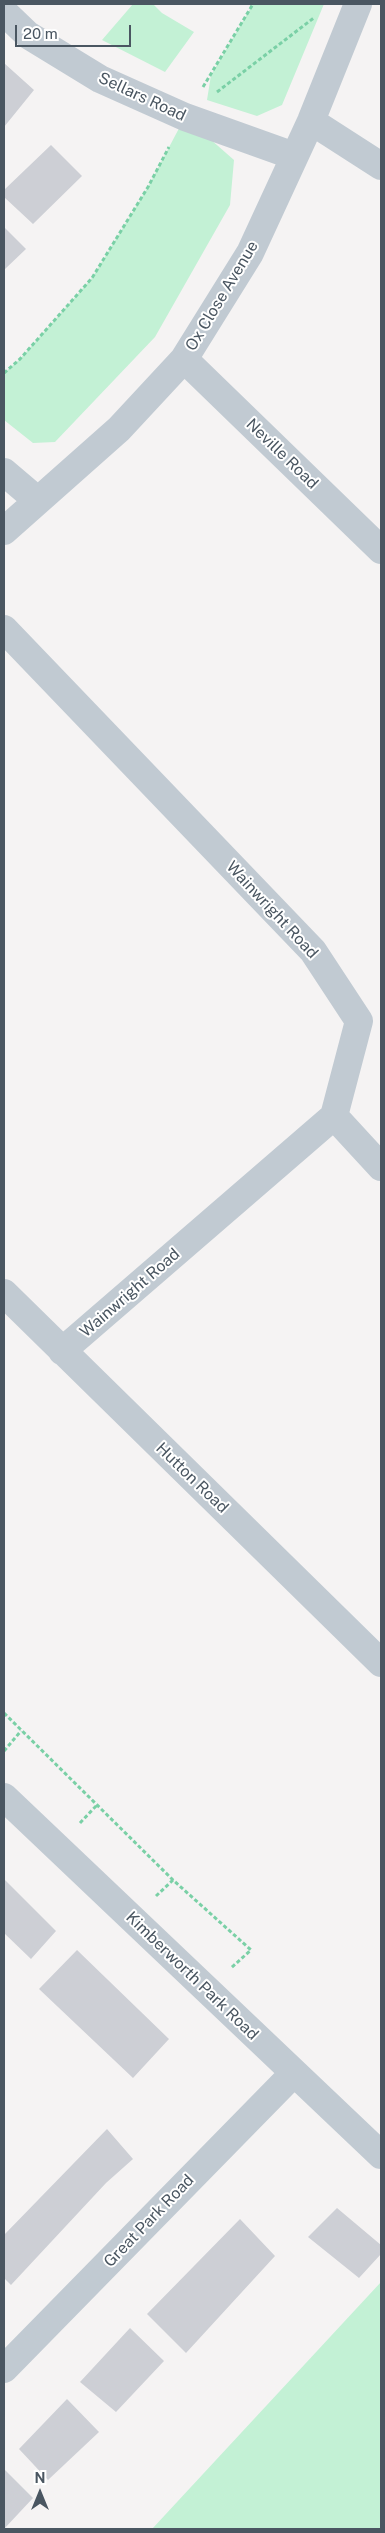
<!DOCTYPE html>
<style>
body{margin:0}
#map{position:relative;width:385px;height:2533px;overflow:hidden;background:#f5f3f3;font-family:"Public Sans",sans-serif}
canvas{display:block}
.frame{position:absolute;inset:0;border:5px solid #4a5661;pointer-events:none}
.north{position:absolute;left:15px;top:2468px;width:50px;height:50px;-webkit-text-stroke:4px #fff;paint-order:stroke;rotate:0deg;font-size:14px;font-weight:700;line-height:20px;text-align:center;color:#4a5661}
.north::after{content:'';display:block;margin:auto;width:18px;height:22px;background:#4a5661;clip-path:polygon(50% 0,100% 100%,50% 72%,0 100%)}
.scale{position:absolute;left:15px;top:25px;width:116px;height:22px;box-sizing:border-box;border:2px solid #4a5661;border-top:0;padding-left:6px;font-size:15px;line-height:18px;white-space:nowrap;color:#4a5661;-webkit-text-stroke:4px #fff;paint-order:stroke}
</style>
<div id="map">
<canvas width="385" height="2533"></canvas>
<div class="frame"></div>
<div class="north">N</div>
<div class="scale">20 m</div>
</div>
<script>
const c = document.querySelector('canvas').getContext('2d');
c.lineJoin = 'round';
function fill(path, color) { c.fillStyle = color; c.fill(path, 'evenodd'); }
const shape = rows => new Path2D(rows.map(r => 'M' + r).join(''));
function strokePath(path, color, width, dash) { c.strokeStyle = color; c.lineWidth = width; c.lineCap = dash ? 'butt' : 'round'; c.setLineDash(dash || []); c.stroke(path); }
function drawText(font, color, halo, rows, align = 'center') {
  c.font = font + ' "Public Sans",sans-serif'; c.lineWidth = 4; c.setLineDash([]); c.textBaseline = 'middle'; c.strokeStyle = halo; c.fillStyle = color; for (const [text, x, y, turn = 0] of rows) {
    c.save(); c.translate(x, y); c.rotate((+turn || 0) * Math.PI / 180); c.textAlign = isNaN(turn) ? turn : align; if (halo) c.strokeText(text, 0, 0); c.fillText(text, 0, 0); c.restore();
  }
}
fill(shape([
 [133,4,153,4,162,13,194,32,165,72,102,40],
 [253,4,324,4,282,105,257,116,207,100,211,75],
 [185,117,234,160,230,205,155,337,55,442,33,443,4,420,4,373,20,359,92,278,148,187],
 [381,2282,381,2529,152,2529]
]), '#c3f1d5');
fill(shape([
 [4,63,34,90,4,127],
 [51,145,82,176,33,224,4,197,4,190],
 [4,227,26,249,4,270],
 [4,1879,56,1931,31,1959,4,1933],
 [77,1950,169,2039,133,2078,39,1989],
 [107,2129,133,2159,106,2183,11,2285,4,2278,4,2235],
 [337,2208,381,2245,381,2254,359,2278,308,2237],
 [240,2219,275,2256,186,2353,147,2314],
 [130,2328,164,2361,116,2412,80,2382],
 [67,2399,99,2432,48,2480,19,2449],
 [4,2469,33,2498,4,2529]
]), '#cdcfd5');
strokePath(shape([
 [203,87,253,4],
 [217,92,315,17],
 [4,373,20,359,92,278,148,187,169,147],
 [4,1713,173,1880,251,1950,231,1968],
 [4,1751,21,1731],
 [80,1823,97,1805],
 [156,1896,173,1880]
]), '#7ad0a6', 3, [4, 2.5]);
strokePath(shape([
 [4,12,28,35,100,79,185,117,294,156],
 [311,121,381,166],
 [184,359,381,550],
 [4,472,37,500],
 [4,531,119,429,184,359,250,253,311,121,358,4],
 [4,629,313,951,359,1021,334,1116,62,1351],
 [334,1116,381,1167],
 [4,1293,381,1663],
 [4,1797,381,2155],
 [4,2369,294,2073]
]), '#c1cad2', 28);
drawText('16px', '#4a5661', '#fff', [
 ["Sellars Road",142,97,25],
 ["Ox Close Avenue",222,296,-59],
 ["Neville Road",282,454,44],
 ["Wainwright Road",272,910,47],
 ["Wainwright Road",130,1293,-41],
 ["Hutton Road",192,1478,44],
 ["Kimberworth Park Road",192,1976,44],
 ["Great Park Road",149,2221,-46]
]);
</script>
